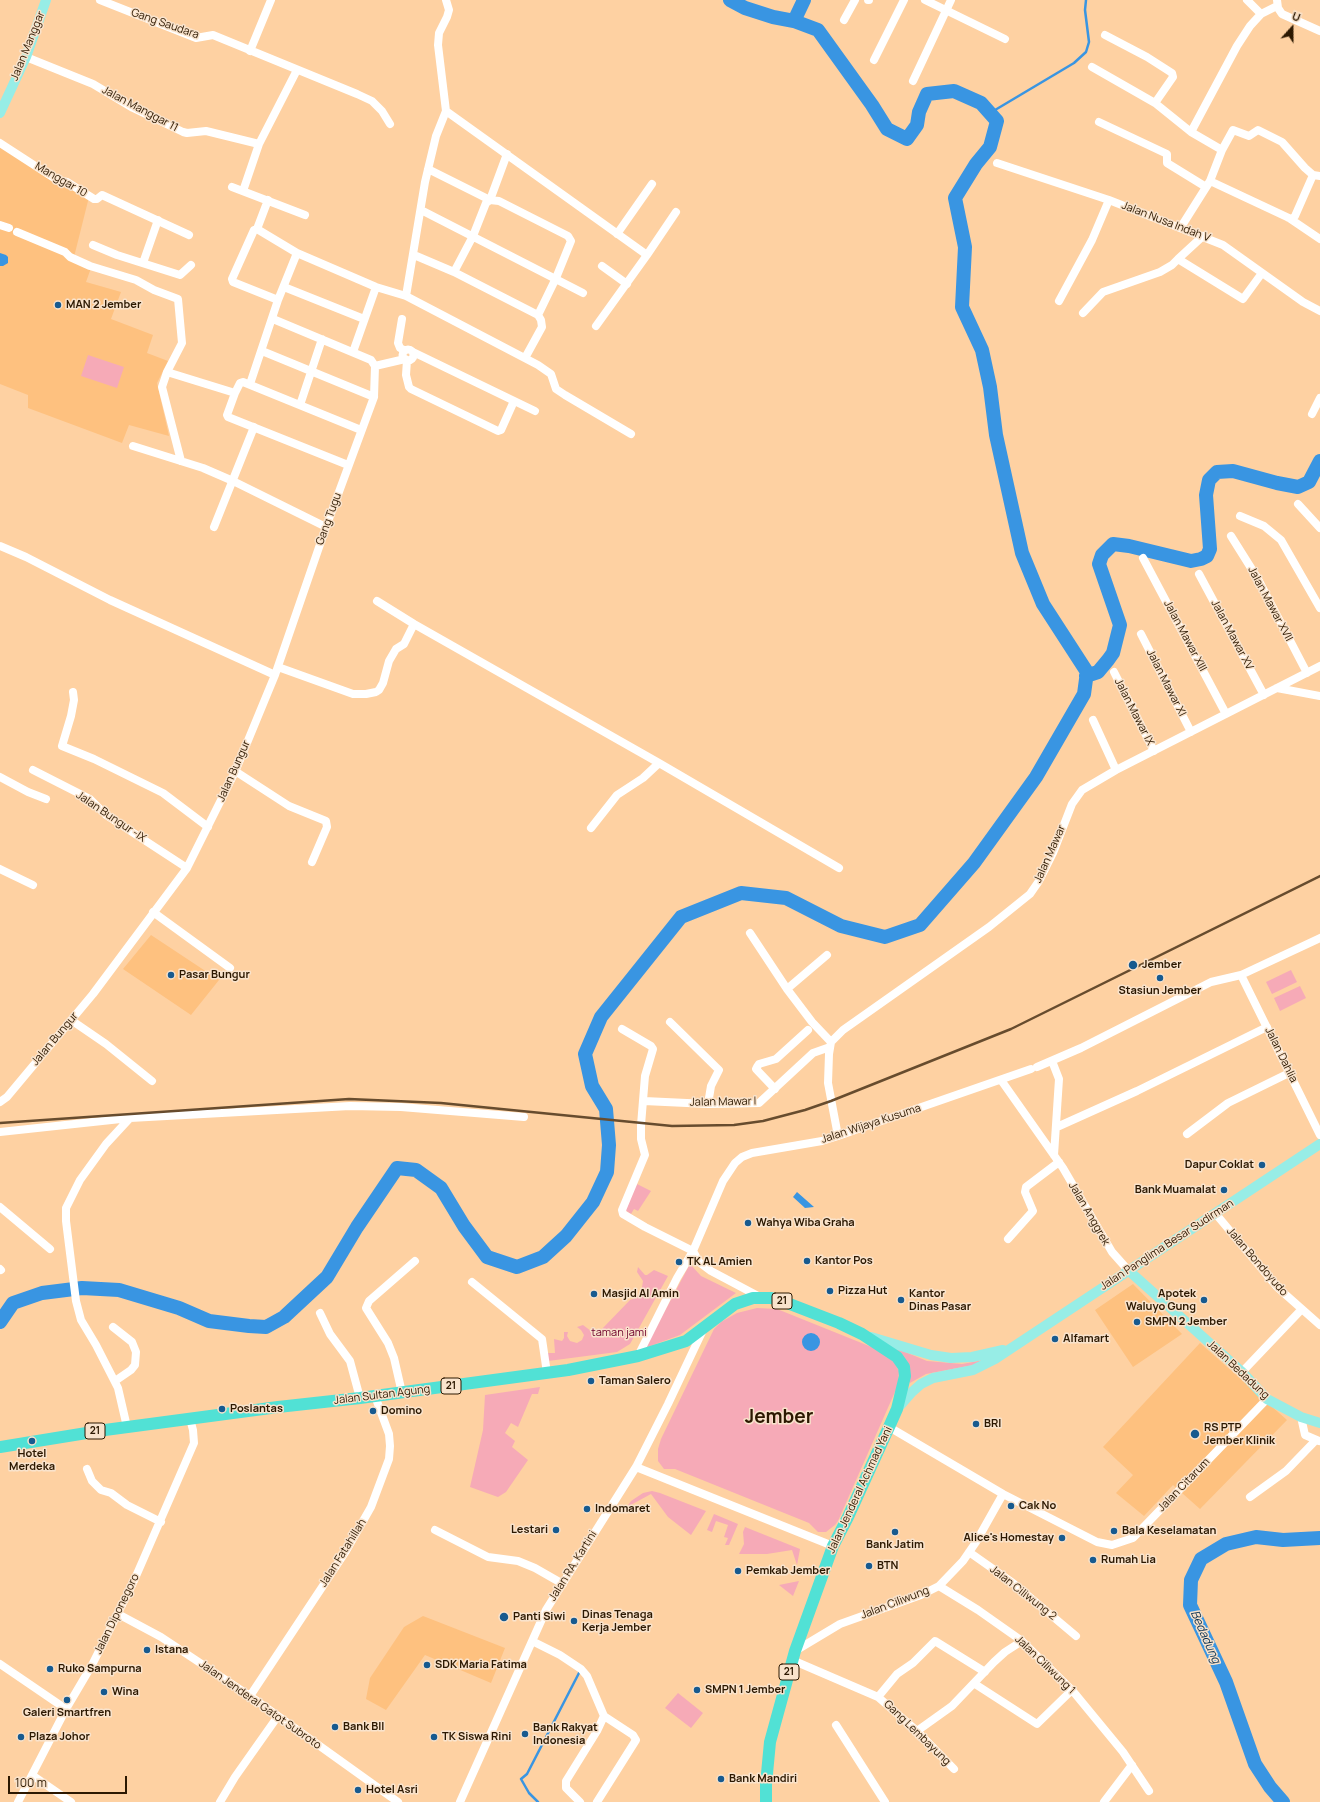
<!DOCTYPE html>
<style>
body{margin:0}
#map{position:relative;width:1320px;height:1802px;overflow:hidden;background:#fed1a2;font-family:Manrope,sans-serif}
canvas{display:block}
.north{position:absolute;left:1272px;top:8px;width:40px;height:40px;-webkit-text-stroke:3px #f9e3cc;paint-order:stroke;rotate:21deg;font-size:11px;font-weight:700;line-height:16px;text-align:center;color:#2c1801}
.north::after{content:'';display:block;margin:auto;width:14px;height:18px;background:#2c1801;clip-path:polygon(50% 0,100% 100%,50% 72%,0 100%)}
.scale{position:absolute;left:8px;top:1776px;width:119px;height:18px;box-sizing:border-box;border:2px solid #2c1801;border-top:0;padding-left:5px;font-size:12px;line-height:14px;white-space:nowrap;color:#2c1801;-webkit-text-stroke:3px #f9e3cc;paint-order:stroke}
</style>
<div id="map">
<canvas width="1320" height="1802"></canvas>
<div class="north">U</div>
<div class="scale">100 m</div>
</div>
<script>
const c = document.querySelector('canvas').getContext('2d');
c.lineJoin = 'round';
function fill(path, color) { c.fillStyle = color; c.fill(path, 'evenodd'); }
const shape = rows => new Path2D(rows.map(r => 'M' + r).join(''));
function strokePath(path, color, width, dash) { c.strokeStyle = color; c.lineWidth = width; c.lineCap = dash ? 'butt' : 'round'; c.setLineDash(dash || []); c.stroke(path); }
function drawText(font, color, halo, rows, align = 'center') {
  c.font = font + ' Manrope,sans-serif'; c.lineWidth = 3; c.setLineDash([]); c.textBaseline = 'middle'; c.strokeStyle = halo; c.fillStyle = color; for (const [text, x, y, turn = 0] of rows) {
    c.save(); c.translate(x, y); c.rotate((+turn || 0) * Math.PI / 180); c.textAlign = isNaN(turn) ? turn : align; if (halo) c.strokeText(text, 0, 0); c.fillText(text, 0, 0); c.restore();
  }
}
fill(shape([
 [0,146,89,197,73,261,91,268,86,282,121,292,111,319,153,335,147,353,168,361,157,383,169,436,129,425,122,443,28,408,28,395,0,384],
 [151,935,219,980,191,1015,123,969],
 [1133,1284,1182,1334,1133,1367,1095,1310],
 [1200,1343,1287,1420,1200,1509,1173,1485,1144,1516,1116,1493,1133,1475,1103,1447],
 [423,1616,505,1648,491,1683,425,1655,386,1710,366,1699,370,1678,404,1627]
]), '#fec17f');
fill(shape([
 [88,355,124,367,117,388,81,376],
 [1291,970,1297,982,1272,994,1266,982],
 [1300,986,1306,998,1280,1011,1274,998],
 [637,1184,651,1191,638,1211,634,1209,631,1214,625,1210],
 [690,1264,701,1276,736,1293,680,1335,645,1348],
 [638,1267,645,1275,647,1275,654,1270,668,1276,630,1344,617,1352,548,1361,548,1353,555,1353,554,1339,562,1341,564,1338,564,1332,568,1332,567,1336,570,1341,577,1343,582,1340,584,1335,581,1330,577,1327,583,1325,591,1331,601,1330,630,1300,635,1298,641,1293,643,1281,637,1272],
 [757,1308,777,1309,874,1348,891,1357,899,1371,898,1385,838,1521,835,1525,826,1532,818,1532,809,1523,675,1469,664,1469,658,1461,658,1449,661,1439,714,1329,721,1322,737,1313],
 [893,1347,927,1361,962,1364,984,1360,979,1364,926,1374,910,1383],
 [540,1387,538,1394,532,1394,518,1427,511,1423,505,1433,515,1441,512,1447,528,1460,506,1492,498,1497,495,1496,470,1487,483,1430,485,1395],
 [652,1491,660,1493,706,1511,691,1535,668,1517,651,1494,627,1507,631,1501,643,1493],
 [714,1514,738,1524,729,1545,725,1545,728,1538,724,1537,728,1525,716,1521,712,1532,707,1530],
 [745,1527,800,1549,797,1565,792,1550,767,1554,739,1554,744,1544,743,1532],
 [799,1581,793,1596,779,1585],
 [678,1693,703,1713,691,1728,665,1708]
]), '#f6aab7');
fill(shape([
 [0,253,6,255,8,257,8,263,3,266,0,266],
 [797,1192,814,1207,805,1208,793,1197],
 '802 1342a9 9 0 1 1 18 0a9 9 0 1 1-18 0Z'
]), '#3995e2');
strokePath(shape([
 [990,113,1074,63,1086,52,1089,42,1085,10,1086,0],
 [538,1802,529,1793,521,1779,527,1774,580,1671]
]), '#3995e2', 2.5);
strokePath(shape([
 [794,21,804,0],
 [1086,676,1098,672,1108,660,1113,653,1120,625,1099,564,1102,555,1113,544,1129,546,1191,561,1201,559,1207,556,1210,549,1206,495,1209,480,1217,472,1233,471,1277,483,1298,487,1309,482,1320,461],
 [0,1322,13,1303,42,1293,82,1288,119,1290,179,1308,209,1321,249,1326,266,1327,284,1317,327,1277,357,1227,397,1168,416,1170,441,1188,464,1226,487,1257,517,1267,543,1257,566,1236,593,1202,607,1172,609,1145,606,1109,592,1086,585,1054,601,1017,681,917,741,893,786,898,841,926,885,937,920,925,974,863,1036,777,1084,694,1087,672,1043,604,1022,553,996,435,990,387,982,350,962,307,965,247,955,198,976,164,990,147,997,121,981,103,954,91,927,94,919,112,917,125,907,139,887,129,872,105,818,30,794,21,773,17,745,8,730,0],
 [1283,1802,1270,1787,1255,1764,1226,1682,1190,1605,1191,1580,1201,1559,1226,1544,1256,1537,1283,1540,1320,1538]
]), '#3995e2', 14);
strokePath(shape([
 [100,0,196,38,213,35,357,94,372,101,382,111,390,124],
 [868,0,869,0],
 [925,0,1005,39],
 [1247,0,1261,14],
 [1277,0,1278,8,1282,14,1320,31],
 [844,20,855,0],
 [1105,35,1147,57,1172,73,1173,77,1155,103],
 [250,51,271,0],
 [26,57,93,84,133,108,183,132,187,133,206,131,259,144],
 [874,60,904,0],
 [1092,67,1155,103,1191,132,1222,150],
 [913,81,951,0],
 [446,111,647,255,596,326],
 [1099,122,1167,154,1167,163,1206,187],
 [1191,132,1237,46,1250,26,1261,14,1277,6],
 [0,143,57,180,67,182,94,199,97,199,102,195,189,235],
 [997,163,1109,200,1223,245,1303,302,1320,311],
 [428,169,490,200,507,154],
 [1210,181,1289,218,1320,239],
 [232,187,305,215],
 [243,191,259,144,297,70],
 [268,200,257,229,254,230,232,279,233,282,278,300],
 [421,210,583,293],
 [1289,218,1292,219,1295,216,1313,175],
 [0,225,9,228],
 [1181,227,1210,181,1222,150,1233,130,1249,136,1258,130,1282,142,1305,168,1313,175,1320,176],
 [257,229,297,253,376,287,406,296,538,365,551,374,556,389,565,395,631,434],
 [17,232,65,252,70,257,90,266,136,280,154,290,178,299,182,343,167,372,162,387,181,461],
 [617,234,652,184],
 [93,245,117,255,180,275,191,265],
 [414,255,454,272,538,315,541,320,542,327,525,358],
 [647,255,676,212],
 [1178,259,1203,236],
 [143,263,158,220],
 [602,266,627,284],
 [454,272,473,236,486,203,490,200,499,201,568,236,571,241,556,278,538,315],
 [284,287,364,319],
 [406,296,425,182,436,136,446,111,438,45,439,33,447,17,449,10,446,0],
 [1059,301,1092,240,1109,200],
 [1083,313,1103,292,1160,272,1172,265,1178,259,1243,299,1262,273],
 [402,319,398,343,400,348,404,350],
 '402.5 355a5.5 5.5 0 1 1 11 0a5.5 5.5 0 1 1-11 0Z',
 [262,351,374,397],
 [353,352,376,287],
 [413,352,535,411],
 [407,360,406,375,409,387,411,389,498,431,501,430,514,401],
 [375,366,405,359],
 [167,372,235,393],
 [250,384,278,300,297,253],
 [300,405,322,339],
 [1312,414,1320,398],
 [133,446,203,468,233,481,326,527],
 [348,465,228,417,227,415,235,393,240,383,243,382,361,430],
 [1298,504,1320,528],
 [1240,516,1264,526,1281,540,1320,608],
 [214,527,254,427],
 [1231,536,1258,579,1307,673],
 [0,546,26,557,110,600,275,675],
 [1143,558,1226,714],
 [1199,574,1264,695],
 [377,601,414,624,659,763,839,868],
 [1141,634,1191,732],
 [278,667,353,694,366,694,376,692,379,690,383,683,389,661,396,649,404,644,414,624],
 [1114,672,1154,751],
 [1277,688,1320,696],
 [73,692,74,700,71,716,62,746,94,759,163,793,208,827],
 [1093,720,1116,770],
 [33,770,90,799,106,815,187,868],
 [235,771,289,806,326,821,327,827,312,862],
 [0,777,28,792,46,799],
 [591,828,617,795,643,778,659,763],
 [0,869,33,885],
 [153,912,230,968],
 [750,933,787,989,812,1022,831,1042],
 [1241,975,1320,1135],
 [787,989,827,955],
 [71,1020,106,1044,152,1081],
 [670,1022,719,1070,711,1086,708,1104],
 [622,1029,651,1046,653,1049,645,1076,641,1125,641,1139,645,1155,622,1210,623,1214,645,1227,693,1251],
 [1052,1061,1059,1079,1054,1155],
 [1037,1067,1081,1048,1211,982,1241,975,1320,938],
 [1001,1080,1063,1168,1112,1252,1128,1270],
 [775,1089,756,1069,757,1067,759,1064,776,1059,808,1030],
 [644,1101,708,1104,759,1103,813,1053,830,1047],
 [0,1102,7,1097,93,994,187,868,235,772,275,675,326,527,374,397,375,366,371,360,273,319],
 [1057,1127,1137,1091,1267,1027],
 [0,1132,130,1118,350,1106,401,1107,524,1117],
 [1187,1134,1228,1103,1289,1073],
 [838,1136,828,1083,829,1054,831,1042,843,1030,989,927,1030,894,1039,881,1053,853,1072,804,1082,790,1116,770,1320,666],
 [0,1207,50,1249],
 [1215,1213,1277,1287,1320,1325],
 [1008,1239,1033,1211,1025,1192,1026,1187,1059,1162],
 [693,1251,699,1262,711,1271,760,1297],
 [0,1269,1,1270],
 [472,1282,542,1339,547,1373],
 [320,1313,330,1334,350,1361,360,1398],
 [113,1327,132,1342,136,1352,135,1365,131,1370,115,1381],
 [638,1356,677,1278,693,1251,723,1181,735,1163,742,1157,752,1153,822,1141,838,1136,1031,1069],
 [1242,1372,1301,1310],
 [402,1393,394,1358,388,1343,366,1308,369,1301,415,1261],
 [1301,1417,1305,1435,1319,1441],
 [127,1427,118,1388,96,1345,81,1320,76,1301,66,1221,66,1208,80,1180,106,1144,130,1118],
 [889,1427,1003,1494,1097,1542,1112,1545,1133,1538,1267,1399],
 [636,1467,833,1546],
 [87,1469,92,1481,101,1490,111,1493,127,1505,161,1522],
 [1250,1497,1286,1471,1315,1441],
 [435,1530,488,1557,518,1561,535,1568,563,1584],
 [969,1552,1013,1583,1076,1636],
 [939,1586,978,1610,1022,1641,1072,1690,1123,1752,1149,1791],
 [118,1614,161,1637,250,1696,398,1802],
 [532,1641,560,1655,581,1669,587,1676,604,1716,597,1731,566,1781,566,1788,580,1802],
 [795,1651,840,1624,921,1595,939,1586,963,1561,976,1542,1003,1494],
 [792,1660,878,1697,917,1731,954,1769],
 [0,1664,66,1709],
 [975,1684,1037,1724,1072,1690],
 [250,1696,346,1551,371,1507,389,1459,390,1446,389,1434,375,1396],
 [878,1697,897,1674,913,1663,935,1641,985,1672],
 [836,1725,885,1802],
 [917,1731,952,1706,994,1662,1005,1652,1022,1641],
 [32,1775,71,1802],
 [18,1802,66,1709,92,1665,133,1583,194,1443,193,1430,190,1419],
 [220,1802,235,1777,278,1716],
 [460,1802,546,1610,636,1467,668,1404,703,1330],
 [597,1802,636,1740,633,1735,604,1716],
 [1104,1802,1132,1765]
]), '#fff', 8);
strokePath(shape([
 [0,113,26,57,46,0],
 [1128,1270,1242,1372,1267,1399,1301,1417,1320,1423],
 [871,1337,931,1355,951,1358,972,1357,1003,1350],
 [898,1408,912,1392,921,1384,933,1378,973,1370,995,1359,1320,1144]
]), '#97ede6', 10);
strokePath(shape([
 [0,1447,105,1430,278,1407,360,1398,568,1370,638,1356,686,1341,735,1304,753,1298,771,1298,782,1301,839,1323,862,1334,897,1357,904,1367,905,1376,897,1409,889,1427,848,1517,833,1546,795,1651,770,1742,766,1784,766,1802]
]), '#51e1d5', 12);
strokePath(shape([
 [0,1123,349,1099,441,1103,672,1126,734,1125,763,1121,805,1110,831,1101,1011,1029,1320,876]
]), '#674c2e', 2.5);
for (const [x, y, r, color] of [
 [58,305,4,"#175a8f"],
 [1133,965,5,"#175a8f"],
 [171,975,4,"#175a8f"],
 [1160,978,4,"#175a8f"],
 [1262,1165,4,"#175a8f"],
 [1224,1190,4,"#175a8f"],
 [748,1223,4,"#175a8f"],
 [807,1261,4,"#175a8f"],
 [679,1262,4,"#175a8f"],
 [830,1291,4,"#175a8f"],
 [594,1294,4,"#175a8f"],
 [901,1300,4,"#175a8f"],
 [1204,1300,4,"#175a8f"],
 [1137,1322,4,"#175a8f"],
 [1055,1339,4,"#175a8f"],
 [591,1381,4,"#175a8f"],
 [222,1409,4,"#175a8f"],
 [373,1411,4,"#175a8f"],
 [976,1424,4,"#175a8f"],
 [1195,1434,5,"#175a8f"],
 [32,1441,4,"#175a8f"],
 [1011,1506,4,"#175a8f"],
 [587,1509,4,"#175a8f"],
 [556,1530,4,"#175a8f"],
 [1114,1531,4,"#175a8f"],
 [895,1532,4,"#175a8f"],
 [1062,1538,4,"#175a8f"],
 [1093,1560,4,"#175a8f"],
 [869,1566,4,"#175a8f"],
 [738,1571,4,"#175a8f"],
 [504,1617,5,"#175a8f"],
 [574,1621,4,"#175a8f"],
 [147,1650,4,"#175a8f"],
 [427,1665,4,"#175a8f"],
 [50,1669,4,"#175a8f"],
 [697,1690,4,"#175a8f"],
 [104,1692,4,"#175a8f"],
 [67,1700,4,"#175a8f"],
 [335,1727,4,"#175a8f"],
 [525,1734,4,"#175a8f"],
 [21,1737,4,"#175a8f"],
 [434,1737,4,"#175a8f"],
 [721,1779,4,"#175a8f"],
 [358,1790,4,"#175a8f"]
]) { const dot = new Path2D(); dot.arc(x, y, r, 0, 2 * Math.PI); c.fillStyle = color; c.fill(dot); strokePath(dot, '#f9e3cc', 1.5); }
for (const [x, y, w] of [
 [782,1301,20],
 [451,1386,20],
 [95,1431,20],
 [789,1672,20]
]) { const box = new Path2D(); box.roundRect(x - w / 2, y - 8, w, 16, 3); c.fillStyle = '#f9e3cc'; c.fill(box); strokePath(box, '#2c1801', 1); }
drawText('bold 10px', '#2c1801', null, [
 ["21",782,1301],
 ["21",451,1386],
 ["21",95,1431],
 ["21",789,1672]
]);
drawText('11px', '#2c1801', '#f9e3cc', [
 ["Gang Saudara",165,24,19],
 ["Jalan Manggar",28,46,-68],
 ["Jalan Manggar 11",140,109,28],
 ["Manggar 10",61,180,30],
 ["Jalan Nusa Indah V",1166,222,21],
 ["Gang Tugu",329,519,-70],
 ["Jalan Mawar XVII",1270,604,62],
 ["Jalan Mawar XV",1232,635,62],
 ["Jalan Mawar XIII",1185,636,62],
 ["Jalan Mawar XI",1166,683,63],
 ["Jalan Mawar IX",1134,712,63],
 ["Jalan Bungur",234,771,-66],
 ["Jalan Bungur -IX",111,817,34],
 ["Jalan Mawar",1050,854,-66],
 ["Jalan Bungur",55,1039,-50],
 ["Jalan Dahlia",1281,1055,64],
 ["Jalan Mawar I",723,1102,-1],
 ["Jalan Wijaya Kusuma",871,1124,-18],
 ["Jalan Anggrek",1089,1214,60],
 ["Jalan Panglima Besar Sudirman",1167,1245,-33],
 ["Jalan Bondoyudo",1257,1262,49],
 ["Jalan Bedadung",1238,1370,43],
 ["Jalan Sultan Agung",382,1395,-7],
 ["Jalan Citarum",1184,1485,-46],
 ["Jalan Jenderal Achmad Yani",860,1490,-65],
 ["Jalan Fatahillah",343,1553,-58],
 ["Jalan RA. Kartini",573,1566,-58],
 ["Jalan Ciliwung 2",1023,1593,38],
 ["Jalan Ciliwung",895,1603,-21],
 ["Jalan Diponegoro",117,1614,-64],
 ["Jalan Ciliwung 1",1045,1665,44],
 ["Jalan Jenderal Gatot Subroto",260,1705,35],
 ["Gang Lembayung",917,1733,44]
]);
drawText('bold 11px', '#2c1801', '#f9e3cc', [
 ["MAN 2 Jember",66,305],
 ["Jember",1142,965],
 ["Pasar Bungur",179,975],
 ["Stasiun Jember",1160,991,"center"],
 ["Dapur Coklat",1254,1165,"right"],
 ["Bank Muamalat",1216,1190,"right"],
 ["Wahya Wiba Graha",756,1223],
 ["Kantor Pos",815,1261],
 ["TK AL Amien",687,1262],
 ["Pizza Hut",838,1291],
 ["Masjid Al Amin",602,1294],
 ["Kantor",909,1294],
 ["Dinas Pasar",909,1307],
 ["Apotek",1196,1294,"right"],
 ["Waluyo Gung",1196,1307,"right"],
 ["SMPN 2 Jember",1145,1322],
 ["Alfamart",1063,1339],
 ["Taman Salero",599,1381],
 ["Poslantas",230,1409],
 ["Domino",381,1411],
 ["BRI",984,1424],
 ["RS PTP",1204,1428],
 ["Jember Klinik",1204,1441],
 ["Hotel",32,1454,"center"],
 ["Merdeka",32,1467,"center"],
 ["Cak No",1019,1506],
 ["Indomaret",595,1509],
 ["Lestari",548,1530,"right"],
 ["Bala Keselamatan",1122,1531],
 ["Alice's Homestay",1054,1538,"right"],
 ["Bank Jatim",895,1545,"center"],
 ["Rumah Lia",1101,1560],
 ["BTN",877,1566],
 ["Pemkab Jember",746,1571],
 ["Dinas Tenaga",582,1615],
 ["Kerja Jember",582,1628],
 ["Panti Siwi",513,1617],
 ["Istana",155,1650],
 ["SDK Maria Fatima",435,1665],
 ["Ruko Sampurna",58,1669],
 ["SMPN 1 Jember",705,1690],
 ["Wina",112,1692],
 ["Galeri Smartfren",67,1713,"center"],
 ["Bank BII",343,1727],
 ["Bank Rakyat",533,1728],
 ["Indonesia",533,1741],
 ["Plaza Johor",29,1737],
 ["TK Siswa Rini",442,1737],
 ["Bank Mandiri",729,1779],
 ["Hotel Asri",366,1790]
], 'left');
drawText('11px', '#6e002c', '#f9e3cc', [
 ["taman jami",619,1333]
]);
drawText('italic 12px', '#0f3554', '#f9e3cc', [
 ["Bedadung",1205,1637,66]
]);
drawText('bold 19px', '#2c1801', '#f9e3cc', [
 ["Jember",779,1418]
]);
</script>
